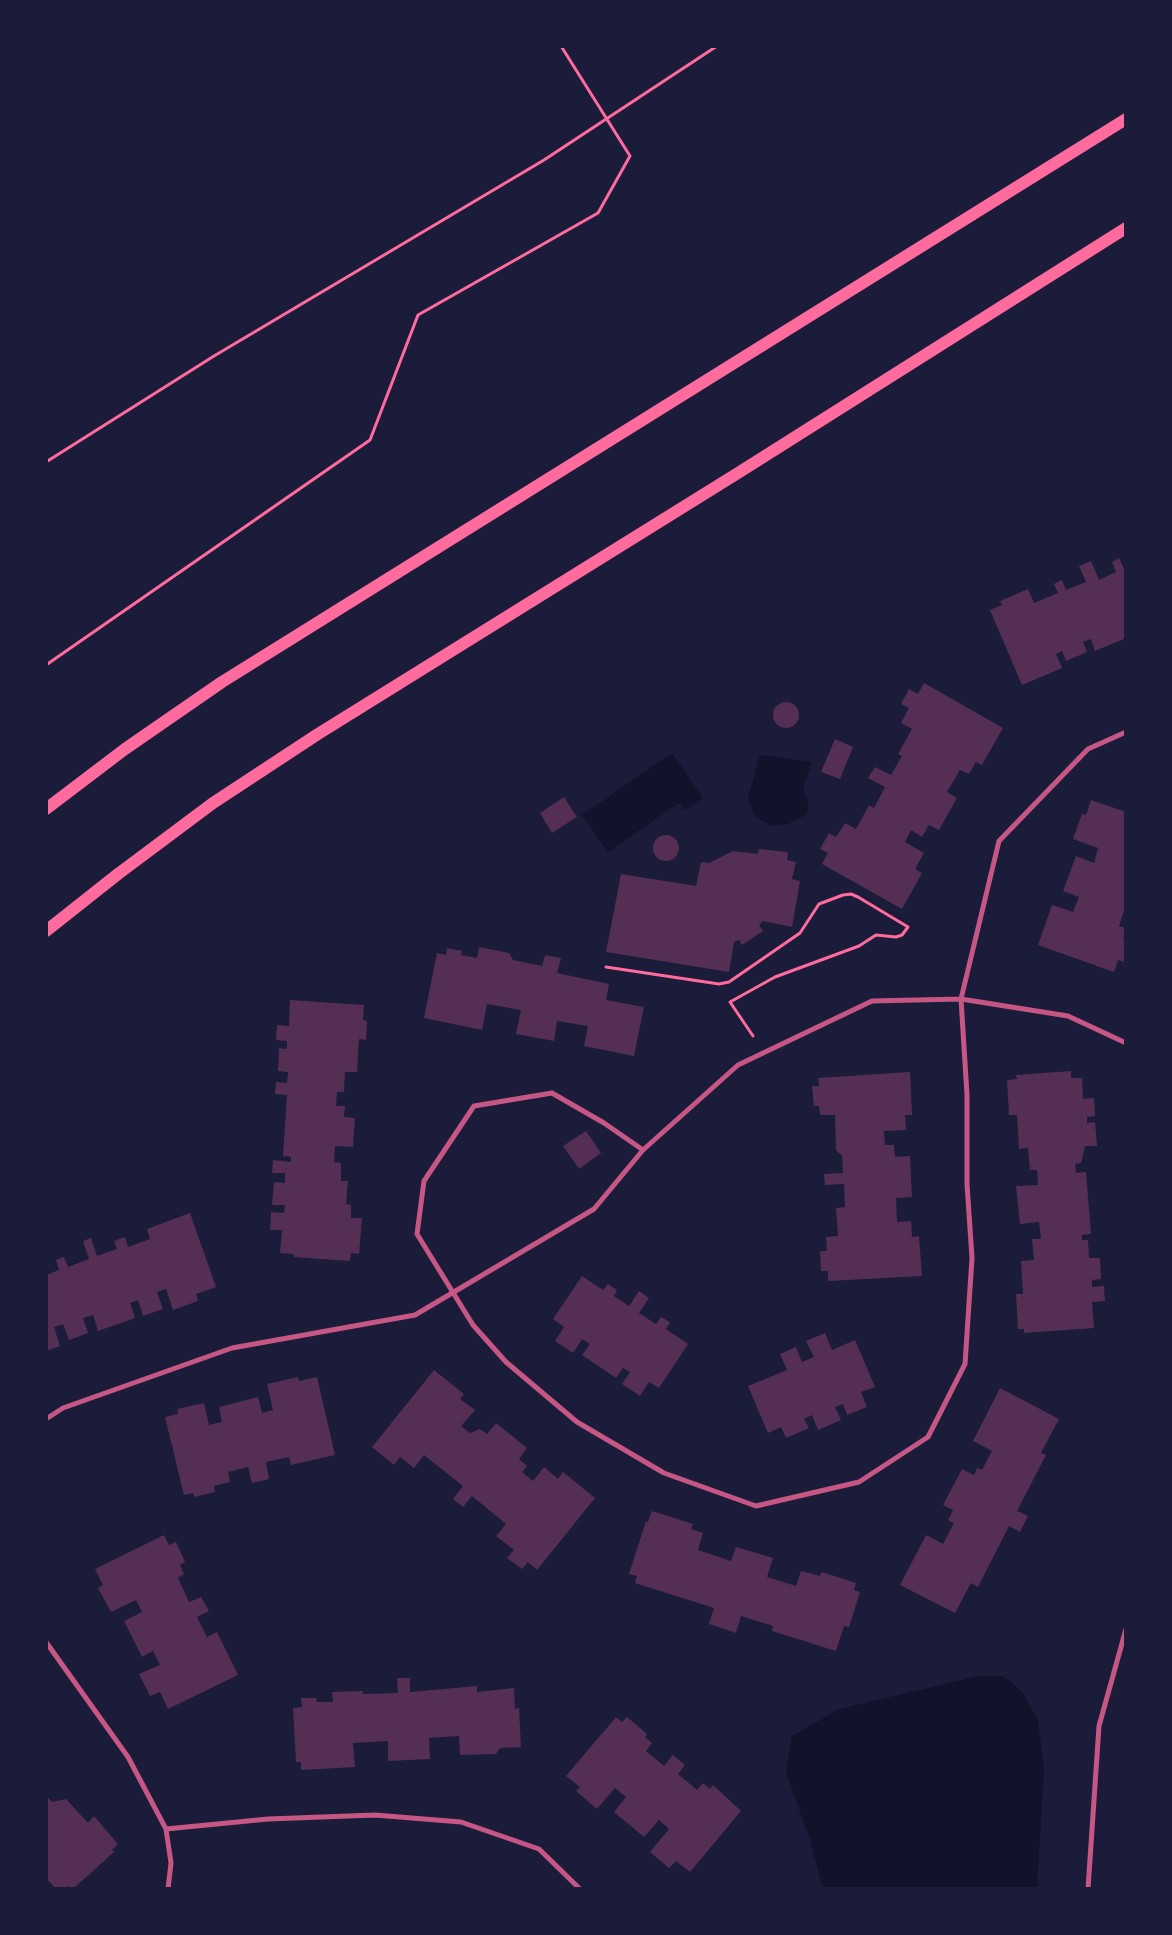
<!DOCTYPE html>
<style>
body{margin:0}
#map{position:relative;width:1172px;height:1935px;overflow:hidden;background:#1b1b3a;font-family:Jost,sans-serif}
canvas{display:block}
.frame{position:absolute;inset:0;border:48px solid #1b1b3a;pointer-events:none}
</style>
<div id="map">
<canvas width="1172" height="1935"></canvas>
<div class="frame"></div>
</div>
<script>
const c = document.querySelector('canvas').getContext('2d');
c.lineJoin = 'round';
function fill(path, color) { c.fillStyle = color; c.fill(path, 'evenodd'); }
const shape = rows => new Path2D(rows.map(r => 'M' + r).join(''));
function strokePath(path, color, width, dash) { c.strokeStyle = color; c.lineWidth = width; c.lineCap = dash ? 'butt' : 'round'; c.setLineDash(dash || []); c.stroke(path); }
fill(shape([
 [672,753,703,798,685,810,679,803,608,852,582,815],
 [760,755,812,762,803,789,808,800,807,814,788,824,772,826,755,816,748,798],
 [979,1676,1004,1676,1022,1692,1038,1720,1044,1769,1037,1889,823,1889,810,1840,786,1772,792,1736,839,1709]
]), '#12122b');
fill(shape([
 [1119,558,1124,569,1126,568,1126,638,1095,651,1091,639,1083,642,1087,652,1066,661,1062,651,1056,654,1062,668,1022,685,990,610,1002,605,1000,601,1028,589,1034,603,1058,593,1054,584,1062,580,1066,590,1086,582,1079,566,1091,561,1099,580,1116,572,1112,562],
 [924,683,1003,728,982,765,976,762,969,774,960,770,947,792,957,798,939,830,929,825,922,837,911,830,905,842,924,853,915,869,922,873,902,909,822,864,828,853,820,849,829,833,836,837,845,823,856,829,869,805,874,808,885,787,868,778,875,767,891,775,902,756,898,754,912,729,901,723,909,708,901,704,909,689,918,694],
 '773 715a13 13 0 1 1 26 0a13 13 0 1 1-26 0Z',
 [835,739,853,747,840,779,821,772],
 [564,797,577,817,552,833,540,813],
 [1091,800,1126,812,1126,905,1119,926,1126,928,1123,940,1126,940,1126,958,1124,962,1118,960,1114,972,1038,945,1052,905,1073,912,1079,897,1063,891,1076,856,1094,863,1098,848,1073,839,1082,814,1086,815],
 '653 848a13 13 0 1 1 26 0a13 13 0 1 1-26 0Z',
 [759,849,788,852,787,860,796,862,792,879,800,881,792,927,763,921,759,925,763,931,742,945,739,940,734,942,729,972,606,952,621,874,696,886,701,862,709,863,733,851,758,854],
 [479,947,509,953,513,960,542,966,545,955,561,958,557,973,609,984,606,1000,644,1007,634,1056,584,1046,588,1026,557,1021,554,1041,516,1034,521,1010,487,1004,482,1030,424,1018,437,953,446,955,447,948,462,951,461,955,477,958],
 [290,1000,364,1005,363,1020,367,1021,366,1040,359,1039,357,1072,345,1072,344,1092,337,1092,336,1106,345,1106,344,1117,355,1118,353,1147,335,1146,334,1162,341,1163,341,1181,348,1181,346,1204,351,1205,351,1218,362,1218,359,1254,351,1253,350,1261,294,1257,294,1254,280,1253,282,1230,270,1230,271,1212,284,1213,285,1205,272,1205,274,1182,285,1183,285,1173,272,1173,273,1160,291,1162,291,1157,283,1156,287,1095,275,1094,276,1082,287,1083,288,1072,278,1071,279,1048,287,1049,287,1041,276,1040,277,1025,289,1026],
 [1071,1071,1071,1078,1082,1078,1083,1099,1094,1098,1095,1116,1087,1117,1087,1123,1095,1122,1097,1146,1085,1146,1081,1163,1075,1164,1076,1173,1086,1172,1091,1234,1082,1235,1082,1240,1088,1240,1089,1258,1100,1258,1101,1279,1092,1280,1092,1287,1104,1286,1105,1301,1092,1302,1094,1328,1024,1333,1024,1329,1018,1329,1016,1294,1023,1294,1021,1261,1034,1260,1032,1239,1041,1239,1039,1222,1020,1224,1016,1186,1038,1185,1037,1170,1030,1170,1028,1148,1019,1149,1017,1115,1009,1115,1007,1080,1017,1079,1016,1075],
 [910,1072,912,1115,905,1115,906,1130,884,1131,885,1145,894,1145,895,1157,910,1156,912,1197,896,1198,897,1222,911,1221,912,1237,919,1236,922,1276,828,1281,828,1271,821,1271,820,1251,827,1251,826,1237,838,1236,836,1208,845,1207,844,1184,825,1185,824,1174,843,1173,842,1156,836,1150,835,1115,820,1115,819,1106,814,1106,812,1086,819,1086,818,1078],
 [586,1131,601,1153,579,1169,563,1146],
 [190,1213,216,1287,196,1294,198,1301,173,1310,166,1289,157,1292,163,1309,143,1316,138,1300,130,1303,135,1318,98,1331,93,1315,83,1318,88,1333,69,1340,63,1324,54,1327,60,1346,46,1351,46,1275,59,1270,56,1260,64,1257,68,1267,89,1259,83,1241,91,1238,97,1256,117,1249,114,1241,125,1237,128,1247,150,1239,147,1229],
 [582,1276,603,1290,608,1284,617,1290,614,1296,629,1306,639,1291,649,1298,639,1313,656,1324,661,1317,670,1322,666,1329,688,1344,659,1388,649,1382,640,1396,622,1384,630,1372,623,1368,616,1378,582,1355,590,1344,582,1339,573,1353,555,1341,564,1327,553,1319],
 [825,1333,832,1350,855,1340,875,1387,861,1392,867,1407,847,1415,843,1404,835,1407,841,1420,818,1430,812,1415,804,1419,809,1428,786,1438,781,1427,768,1433,748,1386,787,1370,780,1354,796,1347,802,1362,814,1357,806,1341],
 [434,1370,464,1394,460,1399,475,1410,461,1426,470,1433,480,1429,487,1434,496,1423,527,1448,519,1459,527,1466,522,1472,533,1481,544,1467,558,1479,563,1472,595,1498,537,1570,528,1562,522,1569,507,1558,514,1550,496,1536,506,1524,472,1496,463,1507,453,1499,463,1486,424,1455,414,1468,400,1457,394,1465,372,1447],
 [298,1377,299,1381,317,1377,335,1455,291,1465,289,1457,266,1462,269,1479,252,1483,248,1467,228,1472,230,1482,214,1486,215,1492,194,1497,193,1493,184,1495,165,1417,178,1414,177,1409,204,1403,209,1425,222,1422,219,1407,258,1397,262,1413,273,1410,267,1384],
 [1000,1388,1059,1419,1041,1453,1046,1455,1017,1511,1028,1516,1020,1532,1009,1526,978,1587,971,1583,955,1613,900,1585,926,1535,943,1544,954,1523,948,1520,953,1510,943,1505,962,1469,974,1475,977,1468,982,1470,992,1451,973,1441],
 [652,1511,693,1524,691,1529,703,1533,698,1550,731,1561,736,1547,773,1558,767,1577,796,1586,801,1571,820,1576,822,1572,856,1583,854,1590,860,1592,849,1627,844,1626,836,1651,772,1631,773,1626,741,1616,736,1633,709,1624,714,1608,635,1583,637,1576,629,1574,646,1521,648,1522],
 [164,1535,169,1545,176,1542,185,1562,180,1565,184,1574,178,1578,189,1602,201,1597,209,1611,197,1617,207,1637,217,1632,238,1675,168,1709,160,1692,150,1696,139,1674,160,1665,153,1651,142,1657,124,1621,142,1612,136,1600,111,1612,98,1588,103,1585,95,1569],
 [397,1678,410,1678,410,1692,477,1686,477,1692,514,1688,515,1709,519,1708,521,1747,500,1748,496,1754,460,1755,459,1736,429,1738,430,1759,388,1761,388,1741,353,1743,355,1767,301,1770,301,1762,296,1762,293,1708,302,1707,301,1698,316,1698,317,1702,333,1702,332,1692,363,1691,363,1694,398,1693],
 [616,1717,622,1722,627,1717,647,1734,645,1737,652,1743,646,1751,664,1766,673,1755,685,1765,678,1774,697,1790,703,1783,710,1789,713,1785,741,1811,690,1872,676,1861,669,1868,650,1852,669,1829,659,1820,644,1837,614,1812,626,1797,615,1788,597,1809,576,1791,580,1787,566,1776],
 [46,1795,52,1802,66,1799,88,1823,94,1816,118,1844,112,1850,114,1852,73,1889,68,1886,65,1889,56,1889,46,1878]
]), '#542f53');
strokePath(shape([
 [46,462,214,356,544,160,717,46],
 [46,665,370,440,418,315,598,213,630,156,561,46],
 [606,967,719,984,729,982,800,933,819,904,843,895,851,894,858,897,908,927,902,935,896,937,876,935,859,946,775,977,730,1002,753,1036]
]), '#ff6b9d', 3);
strokePath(shape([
 [643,1150,604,1123,552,1093,474,1106,424,1181,417,1234,473,1325,506,1362,577,1422,664,1473,756,1506,859,1482,928,1437,965,1364,972,1258,967,1184,967,1095,961,999,999,841,1088,749,1126,732],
 [46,1419,63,1408,232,1348,415,1315,594,1209,643,1150,738,1065,872,1001,961,999,1068,1016,1126,1043],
 [46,1642,128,1757,166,1829,171,1863,168,1889],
 [166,1829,268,1819,375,1815,461,1822,539,1849,580,1889],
 [1088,1889,1099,1726,1126,1629]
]), '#c65784', 5);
strokePath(shape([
 [46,809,125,749,222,682,1126,119],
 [46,931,118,874,213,803,318,734,738,473,1126,228]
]), '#ff6b9d', 12);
</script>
